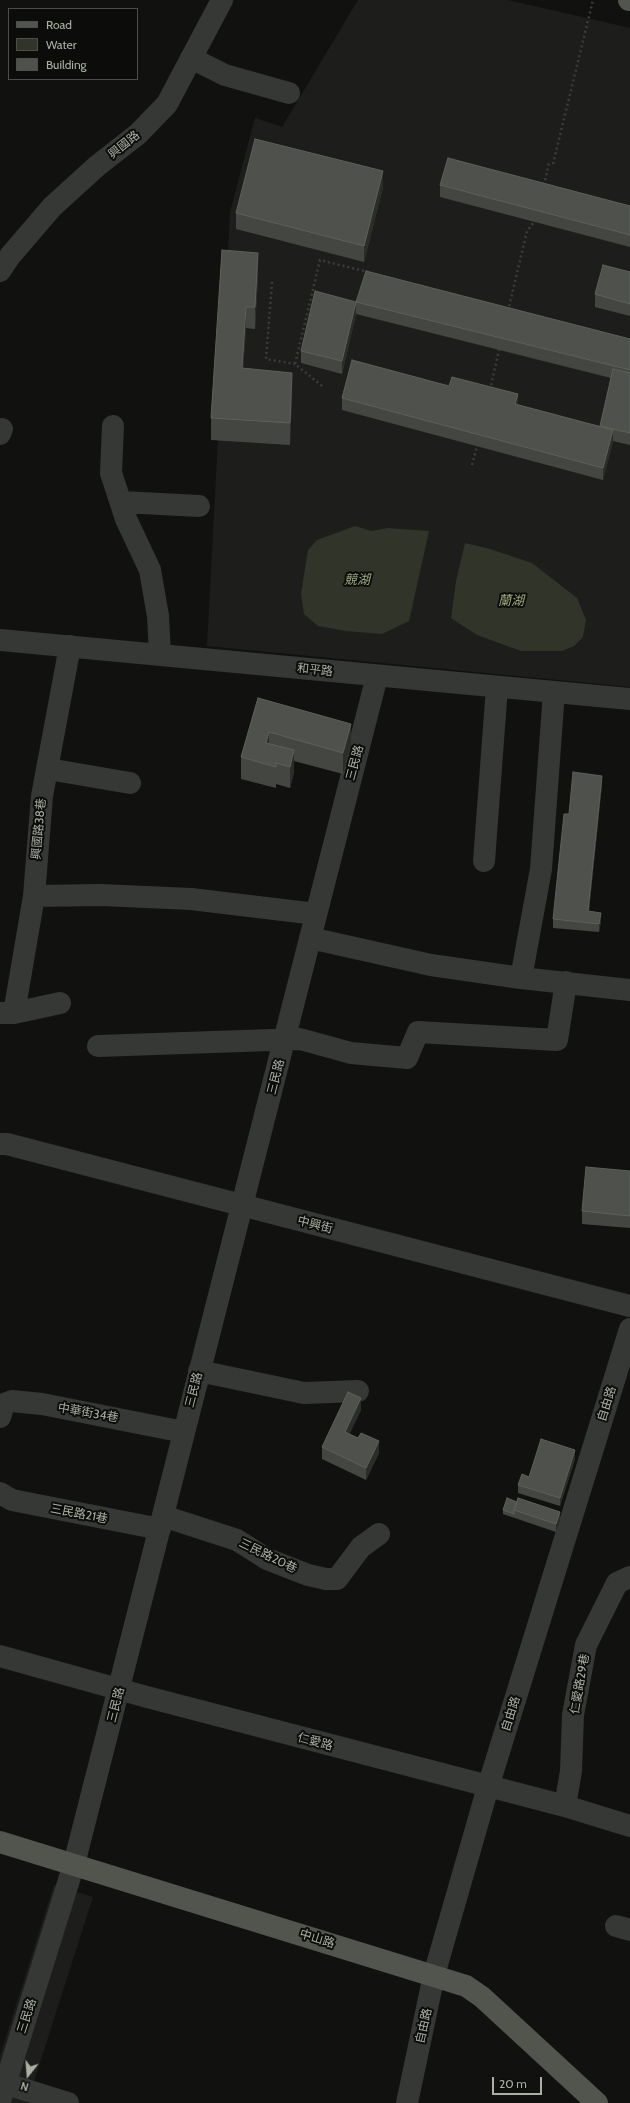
<!DOCTYPE html>
<meta charset="utf-8">
<style>
body{margin:0}
#map{position:relative;width:630px;height:2103px;overflow:hidden;background:#111210;font-family:Cabin,sans-serif}
canvas{display:block}
.legend{position:absolute;left:8px;top:8px;width:130px;height:72px;box-sizing:border-box;background:#0c0d0b;border:1px solid #4b4f48;margin:0;padding:5px 7px;list-style:none;font-size:12px;color:#aab1a3}
.legend li{display:flex;align-items:center;gap:8px;height:20px}
.legend b{width:20px;border:1px solid #4b4f48}
.north{position:absolute;left:8px;top:2055px;width:40px;height:40px;-webkit-text-stroke:3px #0c0d0b;paint-order:stroke;rotate:197deg;font-size:11px;font-weight:700;line-height:16px;text-align:center;color:#aab1a3}
.north::after{content:'';display:block;margin:auto;width:14px;height:18px;background:#aab1a3;clip-path:polygon(50% 0,100% 100%,50% 72%,0 100%)}
.scale{position:absolute;left:492px;top:2077px;width:50px;height:18px;box-sizing:border-box;border:2px solid #aab1a3;border-top:0;padding-left:5px;font-size:12px;line-height:14px;white-space:nowrap;color:#aab1a3;-webkit-text-stroke:3px #0c0d0b;paint-order:stroke}
</style>
<div id="map">
<canvas width="630" height="2103"></canvas>
<ul class="legend">
<li><b style="height:5px;background:#51554e"></b>Road</li>
<li><b style="height:11px;background:#313428"></b>Water</li>
<li><b style="height:11px;background:#4f524c"></b>Building</li>
</ul>
<div class="north">N</div>
<div class="scale">20 m</div>
</div>
<script>
const c = document.querySelector('canvas').getContext('2d');
c.lineJoin = 'round';
function fill(path, color) { c.fillStyle = color; c.fill(path, 'evenodd'); }
const shape = rows => new Path2D(rows.map(r => 'M' + r).join(''));
function strokePath(path, color, width, dash) { c.strokeStyle = color; c.lineWidth = width; c.lineCap = dash ? 'butt' : 'round'; c.setLineDash(dash || []); c.stroke(path); }
function drawText(font, color, halo, rows, align = 'center') {
  c.font = font + ' Cabin,"Noto Sans TC",sans-serif'; c.lineWidth = 4; c.setLineDash([]); c.textBaseline = 'middle'; c.strokeStyle = halo; c.fillStyle = color; for (const [text, x, y, turn = 0] of rows) {
    c.save(); c.translate(x, y); c.rotate((+turn || 0) * Math.PI / 180); c.textAlign = isNaN(turn) ? turn : align; if (halo) c.strokeText(text, 0, 0); c.fillText(text, 0, 0); c.restore();
  }
}
fill(shape([
 [358,0,508,0,630,28,630,687,207,646,230,212,255,118,282,127],
 [54,1885,93,1897,27,2103,0,2103,0,2056]
]), '#1d1e1c');
fill(shape([
 [355,526,371,531,388,528,429,531,409,621,382,634,346,631,318,626,304,614,301,594,308,550,317,540],
 [465,543,490,549,532,563,577,598,586,620,583,637,574,646,562,651,521,651,477,635,451,618,456,581]
]), '#313428');
strokePath(shape([
 [553,164,593,0],
 [544,185,549,163],
 [272,282,266,359,295,364],
 [508,311,527,231,534,222],
 [322,386,295,364,320,260,368,272],
 [490,390,499,350],
 [472,465,477,446]
]), '#3a3d38', 2.5, [2, 3]);
strokePath(shape([
 [191,58,225,75,289,93],
 [0,271,10,256,52,207,97,166,138,134,167,104,222,0],
 [113,426,111,473,126,519,150,570,158,616,160,654],
 [0,434,2,429],
 [122,502,199,506],
 [0,640,630,699],
 [48,769,130,783],
 [484,861,497,687],
 [34,896,101,895,191,899,316,914],
 [310,938,431,965,521,978,630,990],
 [521,978,541,869,554,692],
 [0,1013,14,1013,60,1003],
 [14,1013,34,896,42,796,70,646],
 [98,1046,300,1039,351,1053,407,1058,418,1032,557,1040,566,982],
 [0,1144,7,1144,630,1306],
 [199,1371,304,1393,358,1391],
 [0,1417,4,1404,12,1401,42,1404,184,1432],
 [0,1493,12,1500,160,1529],
 [163,1516,237,1540,267,1559,308,1575,326,1579,337,1579,361,1547,379,1534],
 [0,1656,147,1697,565,1806,630,1826],
 [565,1806,571,1771,573,1715,586,1645,617,1583,630,1577],
 [616,1926,630,1930],
 [0,2082,68,2103],
 [0,2101,74,1864,377,676],
 [407,2103,434,1975,488,1787,630,1329]
]), '#353834', 22);
strokePath(shape([
 [629,0,630,0],
 [0,1842,466,1986,482,1997,597,2103]
]), '#51554e', 22);
fill(shape([
 [440,185,630,206,630,247,440,197],
 [383,187,364,262,236,229,236,213],
 [222,250,258,275,255,329,246,328,243,368,292,395,290,445,211,440,211,418],
 [630,272,630,316,595,307,595,294],
 [356,302,630,339,630,445,613,441,603,480,342,410,342,398,518,405,600,427,611,378,356,314,342,374,301,363,301,351],
 [258,698,351,745,343,774,294,761,294,772,290,788,276,784,276,788,241,779,241,757],
 [602,784,589,911,601,921,599,932,553,928,553,919,569,814],
 [630,1171,630,1228,582,1224,582,1211],
 [361,1410,349,1434,379,1453,366,1480,322,1459,322,1447],
 [575,1459,560,1506,518,1493,518,1485,529,1477],
 [517,1502,560,1521,556,1532,503,1514,503,1510]
]), '#444741');
fill(shape([
 [383,171,383,187,364,262,364,246],
 [258,253,258,275,255,329,255,307],
 [356,302,356,314,342,374,342,361],
 [246,307,246,328,242,390,242,368],
 [292,373,292,395,290,445,290,423],
 [518,394,518,406,515,404],
 [613,430,613,443,603,480,603,468],
 [351,724,351,745,343,774,343,753],
 [269,732,269,754,266,764,266,743],
 [294,750,294,772,290,788,290,767],
 [602,776,602,784,588,920,588,911],
 [601,913,601,921,599,932,599,924],
 [361,1398,361,1410,345,1444,345,1432],
 [379,1441,379,1453,366,1480,366,1468],
 [575,1450,575,1459,560,1506,560,1498],
 [560,1512,560,1521,556,1532,556,1524]
]), '#2b2d29');
const building = shape([
 [255,139,383,171,364,246,236,213,255,139],
 [448,158,630,206,630,235,440,185,448,158],
 [222,250,258,253,255,307,246,307,242,368,292,373,290,423,211,418,222,250],
 [603,265,630,272,630,304,595,294,603,265],
 [366,271,630,339,630,370,356,302,366,271],
 [315,291,356,302,342,361,301,351,315,291],
 [352,360,449,386,452,377,518,394,515,404,613,430,603,468,342,398,352,360],
 [613,369,630,373,630,433,600,426,613,369],
 [258,698,351,724,343,753,269,732,266,743,294,750,290,767,276,763,276,767,241,757,258,698],
 [573,772,602,776,588,911,601,913,599,924,553,919,564,814,569,814,573,772],
 [586,1167,630,1171,630,1216,582,1211,586,1167],
 [348,1392,361,1398,345,1432,358,1438,361,1433,379,1441,366,1468,322,1447,348,1392],
 [541,1439,575,1450,560,1498,518,1485,522,1474,529,1477,541,1439],
 [507,1498,517,1502,514,1510,514,1514,503,1510,507,1498],
 [518,1498,560,1512,556,1524,514,1510,518,1498]
]);
fill(building, '#4f524c');
strokePath(building, '#5d615a', 1);
drawText('12px', '#aab1a3', '#0c0d0b', [
 ["興國路",124,145,-39],
 ["和平路",315,670,6],
 ["三民路",355,763,-75],
 ["興國路38巷",39,829,-85],
 ["三民路",276,1077,-76],
 ["中興街",315,1225,14],
 ["三民路",194,1390,-76],
 ["自由路",607,1404,-73],
 ["中華街34巷",88,1413,10],
 ["三民路21巷",79,1514,11],
 ["三民路20巷",268,1556,26],
 ["仁愛路29巷",580,1684,-80],
 ["三民路",116,1705,-76],
 ["自由路",511,1714,-73],
 ["仁愛路",315,1742,15],
 ["中山路",317,1939,17],
 ["三民路",27,2016,-72],
 ["自由路",424,2026,-77]
]);
drawText('italic 13px', '#9caa7c', '#0c0d0b', [
 ["競湖",357,580],
 ["蘭湖",511,601]
]);
</script>
